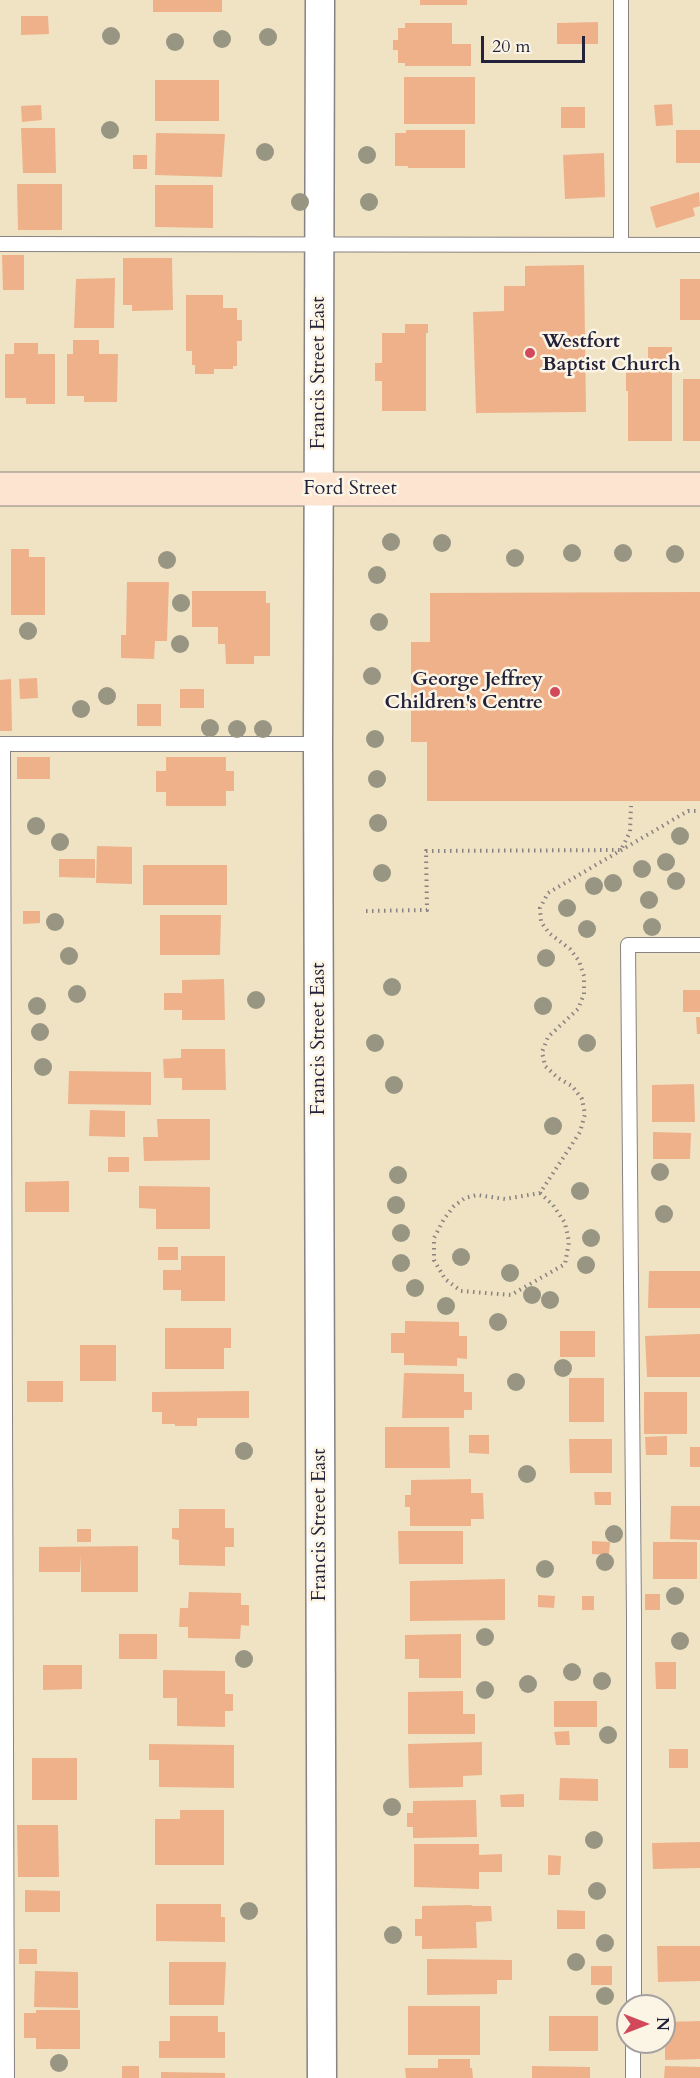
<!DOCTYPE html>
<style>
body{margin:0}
#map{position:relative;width:700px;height:2078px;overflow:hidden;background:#efe3c4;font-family:Cardo,serif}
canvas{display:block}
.north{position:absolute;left:616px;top:1994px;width:60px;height:60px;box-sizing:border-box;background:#fcf5e5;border:2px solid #a5a1a1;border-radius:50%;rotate:90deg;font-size:16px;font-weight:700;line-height:24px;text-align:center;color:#22223b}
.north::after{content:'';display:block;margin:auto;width:21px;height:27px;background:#d1495b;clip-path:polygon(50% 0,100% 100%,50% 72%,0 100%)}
.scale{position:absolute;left:481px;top:36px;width:104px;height:27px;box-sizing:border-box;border:3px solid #22223b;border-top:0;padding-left:8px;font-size:18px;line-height:21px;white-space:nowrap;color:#22223b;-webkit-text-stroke:4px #fcf5e5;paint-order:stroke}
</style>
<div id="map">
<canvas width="700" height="2078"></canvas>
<div class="north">N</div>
<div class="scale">20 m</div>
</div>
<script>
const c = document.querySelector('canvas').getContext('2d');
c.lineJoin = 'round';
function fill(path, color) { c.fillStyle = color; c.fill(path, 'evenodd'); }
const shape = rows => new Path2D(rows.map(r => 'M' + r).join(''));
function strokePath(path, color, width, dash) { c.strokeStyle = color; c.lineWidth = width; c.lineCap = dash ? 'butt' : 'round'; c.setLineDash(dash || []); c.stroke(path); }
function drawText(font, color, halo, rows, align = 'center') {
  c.font = font + ' Cardo,serif'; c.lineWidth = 5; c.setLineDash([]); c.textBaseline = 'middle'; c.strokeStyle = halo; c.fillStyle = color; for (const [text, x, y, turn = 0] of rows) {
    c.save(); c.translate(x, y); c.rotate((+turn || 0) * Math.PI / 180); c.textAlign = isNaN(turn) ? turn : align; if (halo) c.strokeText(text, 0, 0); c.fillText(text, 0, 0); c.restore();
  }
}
fill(shape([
 [153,0,222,0,222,12,153,12],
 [420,0,467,0,467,5,420,5],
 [21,16,48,16,49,34,21,35],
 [598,22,598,44,557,44,557,23],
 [405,23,452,23,452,44,471,44,471,66,405,66,405,63,398,63,398,50,393,50,393,40,398,40,398,28,405,28],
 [404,77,475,77,475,124,404,124],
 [155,80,219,80,219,121,155,121],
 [672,104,673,125,656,126,654,105],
 [41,105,42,120,22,122,21,106],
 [561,107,585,107,585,128,561,128],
 [21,128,55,128,56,173,23,173],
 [406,130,465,130,465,168,408,168,408,166,395,166,395,133,406,133],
 [676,130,700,130,700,163,676,163],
 [156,133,225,134,222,177,155,175],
 [604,153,605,197,565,199,563,155],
 [133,155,147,155,147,169,133,169],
 [17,184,62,184,62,230,18,230],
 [155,185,213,185,213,228,155,227],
 [699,192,700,206,693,208,695,216,656,228,650,207],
 [2,255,24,255,24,290,3,290],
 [123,258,172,258,173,310,132,311,132,305,123,305],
 [584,265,586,412,476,413,473,312,504,311,504,286,525,286,525,266],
 [115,278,114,328,74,328,76,279],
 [680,279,700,279,700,320,680,320],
 [186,295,223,295,223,308,237,308,237,320,242,320,242,341,237,341,237,366,233,366,233,369,214,369,214,374,195,374,195,365,192,365,192,351,186,351],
 [405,324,428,324,428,333,426,333,426,411,382,411,382,381,375,381,375,363,382,363,382,333,405,333],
 [73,340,99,340,99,354,118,354,117,402,84,402,84,396,67,396,67,354,73,354],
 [14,343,38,343,38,354,55,354,55,404,26,404,26,398,5,398,5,354,14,354],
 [648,347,672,347,672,441,628,441,628,391,626,391,626,365,648,366],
 [683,379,700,379,700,441,683,441],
 [11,549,29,549,29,557,45,557,45,615,11,615],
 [127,582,169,582,167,641,155,641,154,659,121,658,121,635,126,635],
 [192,591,266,591,266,603,270,603,270,656,254,656,254,664,226,664,225,644,218,644,218,627,192,627],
 [700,592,700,801,427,801,427,742,411,742,411,642,430,642,430,593],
 [37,678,38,698,20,699,19,679],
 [11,679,12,731,0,731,0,680],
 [180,689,204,689,204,708,180,708],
 [137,704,161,704,161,726,137,726],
 [17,757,50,757,50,779,17,779],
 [166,757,226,757,226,771,234,771,234,791,226,791,226,806,166,806,166,792,156,792,156,771,166,771],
 [97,846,132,847,132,884,96,883],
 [59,859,95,859,95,878,59,877],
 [143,865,227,865,227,905,143,905],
 [23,911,40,911,40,923,23,924],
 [160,915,221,915,220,955,160,955],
 [224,979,225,1020,182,1020,182,1010,164,1010,164,993,182,993,182,980],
 [683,990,700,990,700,1012,683,1012],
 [696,1017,700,1017,700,1034,697,1034],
 [181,1049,225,1049,226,1090,182,1090,182,1078,164,1078,163,1059,181,1058],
 [69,1071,151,1072,151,1105,68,1104],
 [694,1084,695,1122,652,1122,652,1085],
 [90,1110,125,1111,125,1137,89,1136],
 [157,1119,210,1119,210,1160,144,1161,143,1137,158,1137],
 [653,1132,691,1133,690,1159,653,1159],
 [108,1157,129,1157,129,1172,108,1172],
 [69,1181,69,1212,25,1212,25,1182],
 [139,1186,210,1187,210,1229,156,1229,156,1209,139,1208],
 [158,1247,178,1247,178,1260,158,1260],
 [181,1256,225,1256,225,1301,181,1301,181,1290,163,1290,163,1270,181,1270],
 [649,1271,700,1271,700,1308,648,1308],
 [405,1321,459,1322,459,1336,467,1336,467,1359,457,1358,457,1366,404,1365,404,1353,391,1353,391,1333,405,1333],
 [165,1328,231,1328,231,1348,224,1348,224,1369,165,1369],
 [560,1331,595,1331,595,1357,560,1357],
 [700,1334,700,1377,647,1377,645,1336],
 [80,1345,116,1345,116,1381,80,1381],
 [404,1373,464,1374,464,1392,472,1392,472,1410,464,1410,464,1418,402,1418],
 [569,1378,604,1378,604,1422,569,1422],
 [27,1381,63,1381,63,1402,27,1402],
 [249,1391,249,1418,197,1418,197,1426,175,1426,175,1424,162,1424,162,1412,152,1412,152,1392],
 [644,1392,687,1392,687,1434,644,1434],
 [385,1427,449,1427,450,1468,385,1468],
 [469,1435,489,1435,489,1454,469,1453],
 [667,1436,667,1455,646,1455,645,1437],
 [569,1439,612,1439,612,1473,570,1473],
 [690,1447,700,1447,700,1467,690,1467],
 [471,1479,471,1493,483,1493,484,1519,471,1519,471,1526,410,1526,410,1507,405,1507,405,1495,411,1495,411,1480],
 [594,1492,611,1492,611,1505,595,1505],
 [671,1506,700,1506,700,1540,670,1539],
 [179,1509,225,1509,225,1528,234,1528,234,1547,225,1547,225,1566,179,1565,179,1540,172,1539,172,1528,179,1528],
 [77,1529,91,1529,91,1542,77,1542],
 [398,1531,463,1531,463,1564,399,1564],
 [592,1541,610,1542,609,1555,592,1554],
 [653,1542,697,1542,697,1579,653,1579],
 [138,1546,138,1592,81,1592,81,1555,80,1572,39,1572,39,1547],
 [505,1579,505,1620,410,1621,410,1581],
 [189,1592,241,1593,241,1605,249,1605,249,1626,241,1625,240,1639,188,1638,188,1627,179,1627,180,1608,188,1608],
 [645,1594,660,1594,660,1610,645,1610],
 [538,1595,555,1596,554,1608,538,1607],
 [582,1596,594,1596,594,1610,582,1610],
 [119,1634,157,1634,157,1659,119,1659],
 [461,1634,461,1678,419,1678,419,1659,405,1659,405,1635],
 [655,1662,676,1662,676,1689,656,1689],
 [43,1665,82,1665,82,1689,43,1690],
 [163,1670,225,1671,225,1694,233,1694,233,1711,225,1711,225,1727,177,1726,177,1698,163,1698],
 [463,1691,463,1714,475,1714,475,1734,408,1734,408,1692],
 [554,1701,597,1701,597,1727,554,1727],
 [569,1731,570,1745,556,1745,554,1732],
 [482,1742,482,1775,463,1776,463,1787,409,1788,408,1744],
 [149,1744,234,1745,234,1788,159,1787,159,1760,149,1760],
 [669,1749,688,1749,688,1768,669,1768],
 [32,1758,77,1758,77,1800,32,1800],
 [560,1778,598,1779,598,1801,559,1800],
 [524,1794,524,1807,501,1807,500,1795],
 [476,1800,477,1837,413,1838,413,1827,407,1827,407,1813,413,1813,413,1801],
 [180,1810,224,1810,224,1865,155,1865,155,1819,180,1819],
 [17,1825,58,1825,59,1877,18,1877],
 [700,1842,700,1868,653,1869,652,1843],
 [414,1844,479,1844,479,1855,502,1854,502,1872,479,1872,479,1889,414,1887],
 [548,1855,561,1856,560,1875,548,1875],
 [25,1890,60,1891,60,1912,25,1912],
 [156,1904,221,1904,221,1917,225,1917,225,1942,156,1941],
 [472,1905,472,1906,491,1906,492,1921,476,1922,477,1948,422,1949,422,1936,415,1936,415,1919,422,1919,422,1906],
 [557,1910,585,1911,585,1929,557,1929],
 [657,1946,700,1946,700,1981,658,1982],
 [19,1949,37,1949,37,1964,19,1964],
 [427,1959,512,1960,512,1980,497,1980,497,1994,427,1995],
 [169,1962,226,1962,224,2005,169,2005],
 [591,1966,612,1966,612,1985,591,1985],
 [35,1971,78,1972,78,2008,34,2007],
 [408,2006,480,2006,480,2055,408,2055],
 [36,2010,80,2010,80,2049,36,2049,36,2038,24,2038,24,2013,36,2013],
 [170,2016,218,2016,218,2032,225,2032,225,2058,159,2058,159,2041,170,2041],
 [549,2016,598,2016,598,2051,549,2051],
 [700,2021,700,2059,665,2060,665,2022],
 [438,2059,470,2059,470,2068,472,2068,473,2078,406,2078,405,2068,438,2068],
 [122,2066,139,2066,139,2078,122,2078],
 [532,2066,590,2067,590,2078,532,2078],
 [665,2066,700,2067,700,2078,664,2078],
 [161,2072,225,2073,225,2078,161,2078]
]), '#efb18a');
const service = shape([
 [0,244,700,245],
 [621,244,621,0],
 [0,744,318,744],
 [3,744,7,2078],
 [634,2006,634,1617,628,945,700,945],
 [633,2078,633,2042]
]);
const minor = shape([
 [320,0,318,744,322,2078]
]);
const secondary = shape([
 [0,489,700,489]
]);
strokePath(service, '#888280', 16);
strokePath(minor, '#888280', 31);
strokePath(secondary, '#888280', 35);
strokePath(shape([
 [366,911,427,910,426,851,621,850,630,832,631,806],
 [540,1193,553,1205,565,1223,569,1242,565,1264,511,1295,461,1291,445,1279,434,1260,434,1238,444,1219,454,1206,465,1198,477,1195,505,1199,540,1193,580,1132,585,1114,582,1099,572,1086,558,1078,545,1066,542,1052,548,1037,578,1009,584,994,584,976,579,961,570,949,549,933,541,922,540,908,548,893,688,811,700,811]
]), '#888280', 4, [1.5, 4.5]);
strokePath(service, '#fff', 14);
strokePath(minor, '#fff', 28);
strokePath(secondary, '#fde4d1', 33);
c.fillStyle = '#989683';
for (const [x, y] of [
 [111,36],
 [268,37],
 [222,39],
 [175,42],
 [110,130],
 [265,152],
 [367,155],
 [300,202],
 [369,202],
 [391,542],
 [442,543],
 [572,553],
 [623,553],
 [675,554],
 [515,558],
 [167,560],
 [377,575],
 [181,603],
 [379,622],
 [28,631],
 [180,644],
 [372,676],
 [107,696],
 [81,709],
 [210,728],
 [237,729],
 [263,729],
 [375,739],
 [377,779],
 [378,823],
 [36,826],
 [680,836],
 [60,842],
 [666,862],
 [642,869],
 [382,873],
 [676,881],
 [613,883],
 [594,886],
 [649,900],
 [567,908],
 [55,922],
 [652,927],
 [587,929],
 [69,956],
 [546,958],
 [392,987],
 [77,994],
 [256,1000],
 [37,1006],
 [543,1006],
 [40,1032],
 [375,1043],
 [587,1043],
 [43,1067],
 [394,1085],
 [553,1126],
 [660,1172],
 [398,1175],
 [580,1191],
 [396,1205],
 [664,1214],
 [401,1233],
 [591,1238],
 [461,1257],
 [401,1263],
 [586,1265],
 [510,1273],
 [415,1288],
 [532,1295],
 [550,1300],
 [446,1306],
 [498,1322],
 [563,1368],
 [516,1382],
 [244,1451],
 [527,1474],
 [614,1534],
 [605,1562],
 [545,1569],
 [675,1596],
 [485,1637],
 [680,1641],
 [244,1659],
 [572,1672],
 [602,1681],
 [528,1684],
 [485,1690],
 [608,1735],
 [392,1807],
 [594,1840],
 [597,1891],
 [249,1911],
 [393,1935],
 [605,1943],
 [576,1962],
 [605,1996],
 [59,2063]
]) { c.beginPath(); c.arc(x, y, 9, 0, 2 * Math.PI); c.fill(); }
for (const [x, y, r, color] of [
 [530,353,6,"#d1495b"],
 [555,692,6,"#d1495b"]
]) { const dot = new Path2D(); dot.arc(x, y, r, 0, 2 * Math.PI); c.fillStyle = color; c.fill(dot); strokePath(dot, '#fcf5e5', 2); }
drawText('bold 20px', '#22223b', '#fcf5e5', [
 ["Westfort",542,342],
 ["Baptist Church",542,365],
 ["George Jeffrey",543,680,"right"],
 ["Children's Centre",543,703,"right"]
], 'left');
drawText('20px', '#22223b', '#fcf5e5', [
 ["Francis Street East",319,373,-90],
 ["Ford Street",350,489],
 ["Francis Street East",319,1039,-90],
 ["Francis Street East",320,1525,-90]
]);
</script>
